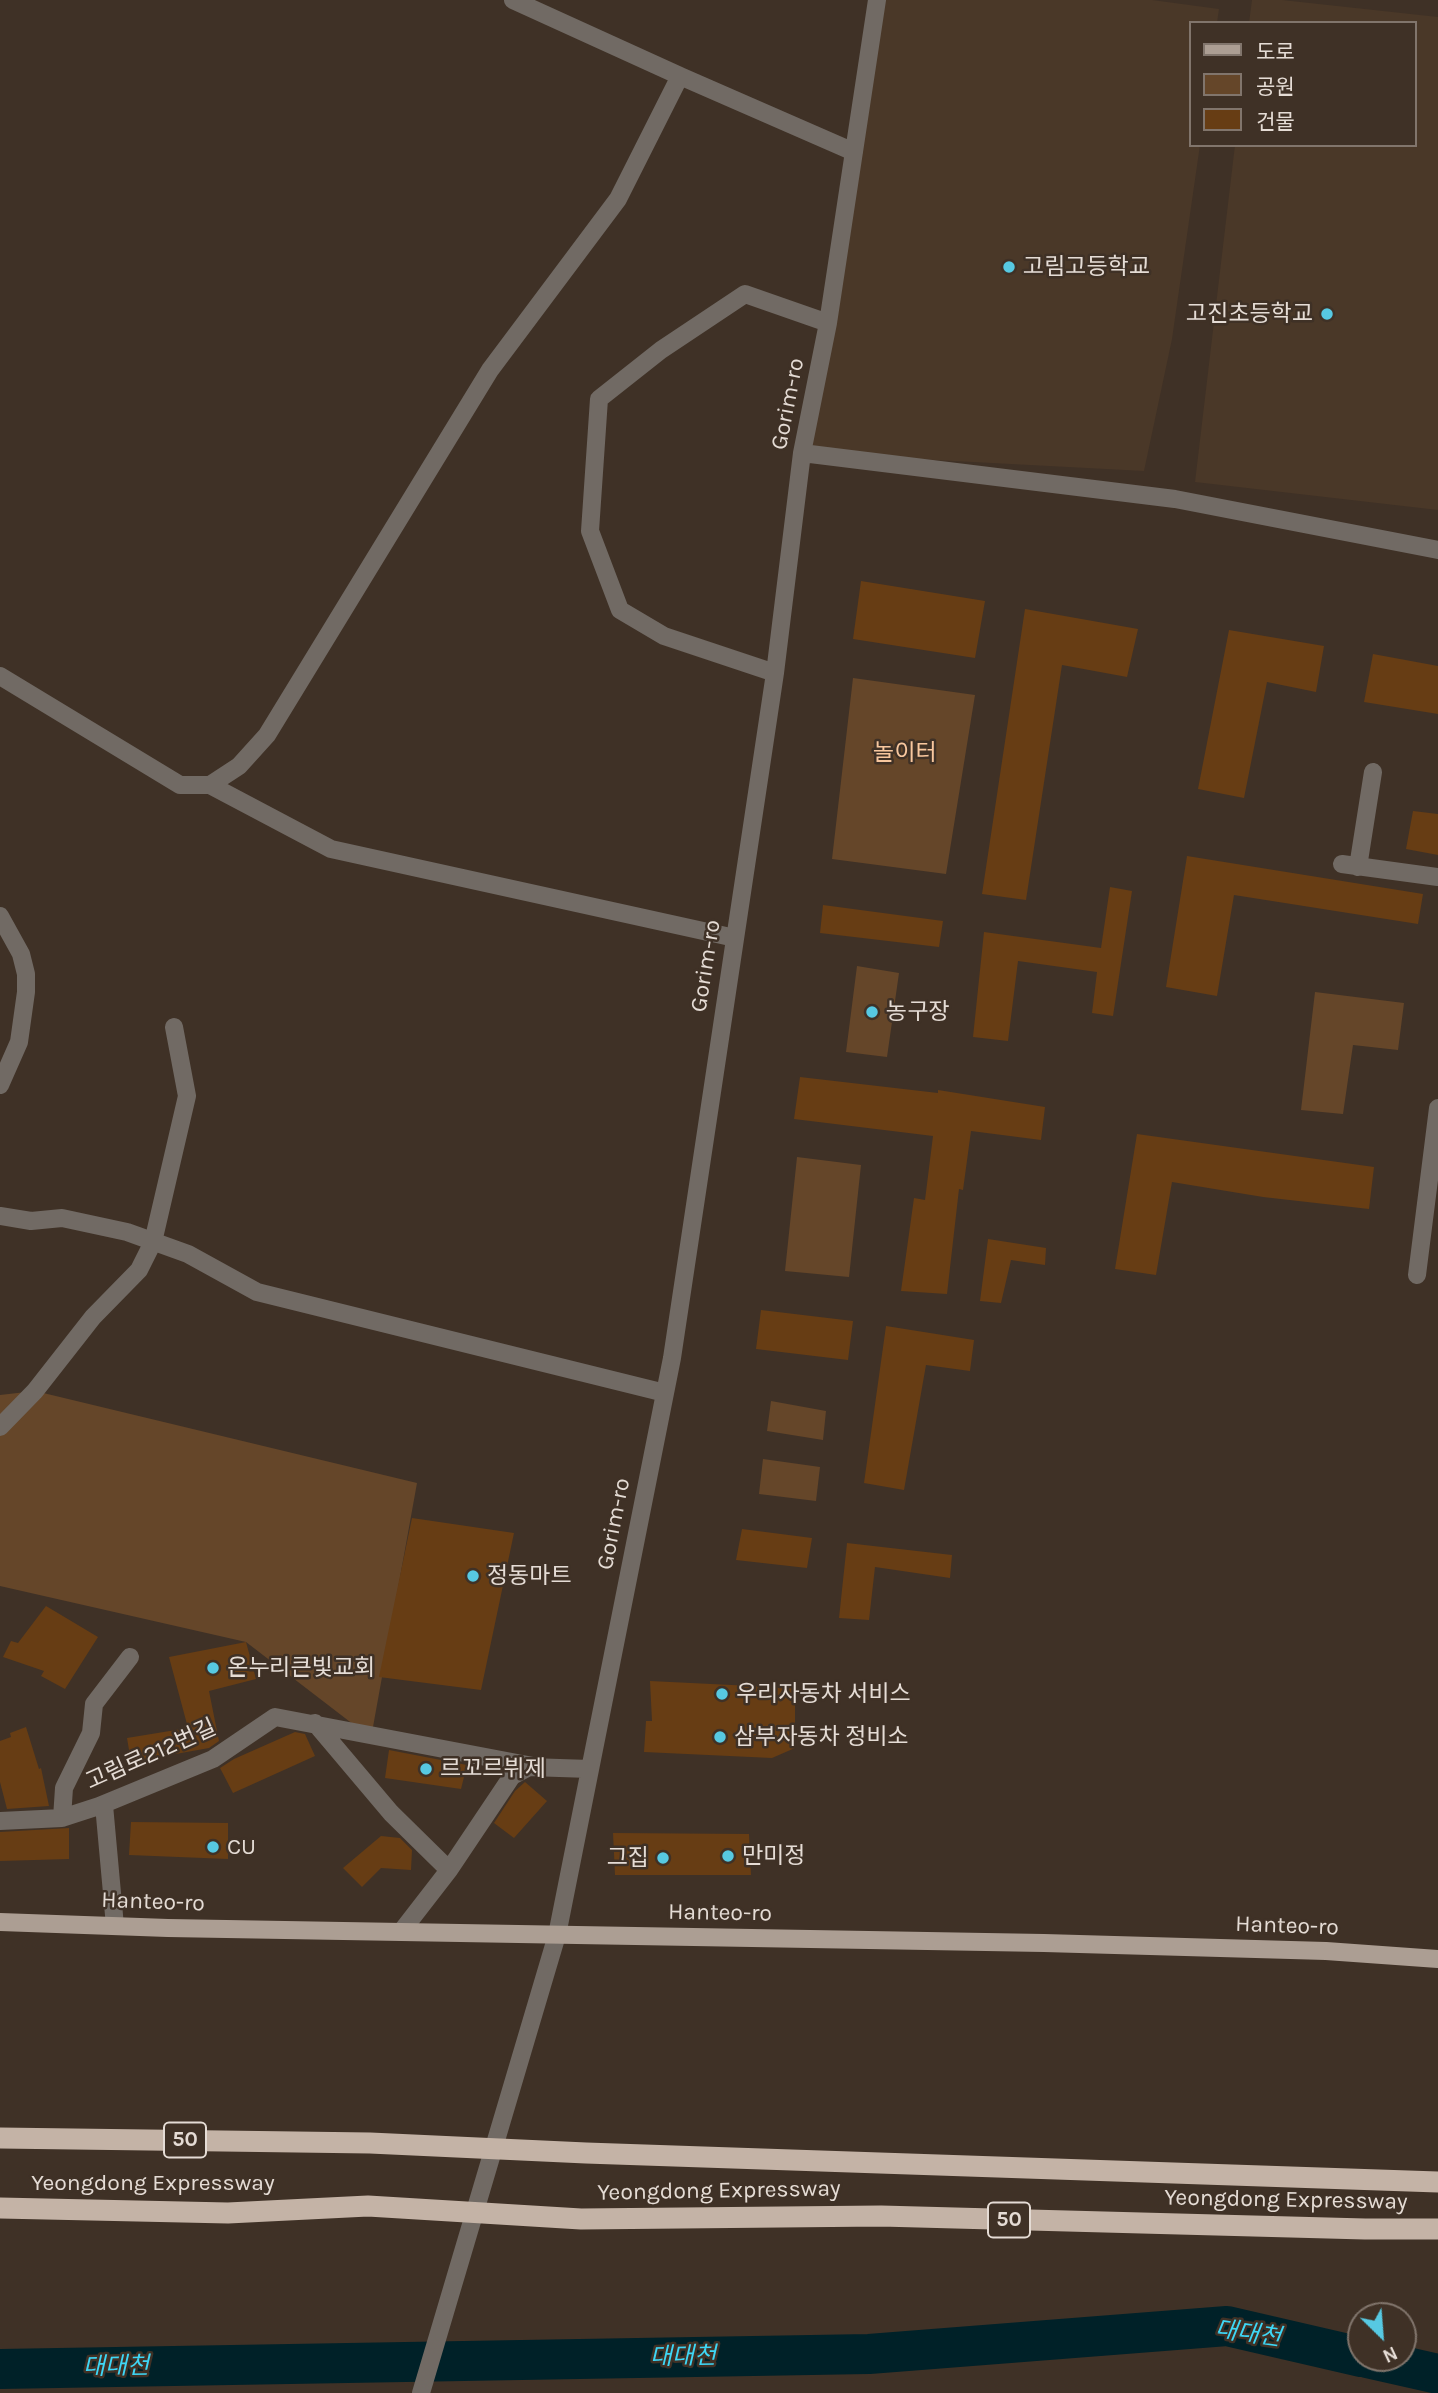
<!DOCTYPE html>
<meta charset="utf-8">
<style>
body{margin:0}
#map{position:relative;width:1438px;height:2393px;overflow:hidden;background:#3f3126;font-family:Karla,"Noto Sans KR",sans-serif}
canvas{display:block}
.legend{position:absolute;left:1189px;top:21px;width:228px;height:126px;box-sizing:border-box;background:#3f3126;border:2px solid #81756c;margin:0;padding:9px 12px;list-style:none;font-size:21px;color:#e5dcd5}
.legend li{display:flex;align-items:center;gap:14px;height:35px}
.legend b{width:35px;border:2px solid #81756c}
.north{position:absolute;left:1347px;top:2302px;width:70px;height:70px;box-sizing:border-box;background:#3f3126;border:2px solid #81756c;border-radius:50%;rotate:155deg;font-size:19px;font-weight:700;line-height:28px;text-align:center;color:#e5dcd5}
.north::after{content:'';display:block;margin:auto;width:24px;height:32px;background:#57c9e2;clip-path:polygon(50% 0,100% 100%,50% 72%,0 100%)}
</style>
<div id="map">
<canvas width="1438" height="2393"></canvas>
<ul class="legend">
<li><b style="height:9px;background:#ac9e93"></b>도로</li>
<li><b style="height:19px;background:#654629"></b>공원</li>
<li><b style="height:19px;background:#673d14"></b>건물</li>
</ul>
<div class="north">N</div>
</div>
<script>
const c = document.querySelector('canvas').getContext('2d');
c.lineJoin = 'round';
function fill(path, color) { c.fillStyle = color; c.fill(path, 'evenodd'); }
const shape = rows => new Path2D(rows.map(r => 'M' + r).join(''));
function strokePath(path, color, width, dash) { c.strokeStyle = color; c.lineWidth = width; c.lineCap = dash ? 'butt' : 'round'; c.setLineDash(dash || []); c.stroke(path); }
function drawText(font, color, halo, rows, align = 'center') {
  c.font = font + ' Karla,"Noto Sans KR",sans-serif'; c.lineWidth = 5; c.setLineDash([]); c.textBaseline = 'middle'; c.strokeStyle = halo; c.fillStyle = color; for (const [text, x, y, turn = 0] of rows) {
    c.save(); c.translate(x, y); c.rotate((+turn || 0) * Math.PI / 180); c.textAlign = isNaN(turn) ? turn : align; if (halo) c.strokeText(text, 0, 0); c.fillText(text, 0, 0); c.restore();
  }
}
fill(shape([
 [877,0,1152,0,1219,9,1217,23,1191,23,1191,145,1200,145,1172,339,1144,471,802,453],
 [1252,0,1282,0,1438,17,1438,510,1195,482,1235,145,1415,145,1415,23,1249,23]
]), '#4a3828');
fill(shape([
 [853,678,975,695,946,874,832,859],
 [857,966,899,973,887,1057,846,1052],
 [1315,992,1404,1003,1398,1050,1353,1045,1343,1114,1301,1110],
 [797,1157,861,1165,849,1277,785,1271],
 [35,1391,417,1483,371,1738,246,1642,0,1586,0,1395],
 [771,1401,826,1411,823,1440,767,1431],
 [763,1459,820,1467,816,1501,759,1494]
]), '#654629');
strokePath(shape([
 [1367,2358,1438,2374],
 [0,2369,869,2354,1227,2326,1361,2357]
]), '#002128', 40);
fill(shape([
 [861,581,985,601,975,658,853,639],
 [1025,609,1138,629,1127,677,1062,665,1026,900,982,894],
 [1229,630,1324,646,1316,692,1267,682,1244,798,1198,789],
 [1373,654,1438,666,1438,714,1364,702],
 [1413,811,1438,814,1438,855,1406,849],
 [1187,856,1423,894,1418,924,1234,895,1217,996,1166,987],
 [1110,887,1132,891,1113,1016,1092,1013,1097,972,1018,961,1008,1041,973,1037,984,932,1101,948],
 [823,905,943,921,939,947,820,933],
 [800,1077,938,1093,938,1090,1045,1107,1041,1140,971,1131,963,1190,959,1189,947,1294,901,1291,914,1198,925,1200,933,1136,794,1119],
 [1137,1134,1374,1167,1369,1209,1263,1197,1172,1182,1156,1275,1115,1269],
 [988,1239,1046,1248,1045,1265,1011,1260,1001,1303,980,1301],
 [761,1310,853,1321,848,1360,756,1349],
 [886,1326,974,1340,970,1371,926,1365,904,1490,864,1483],
 [412,1518,514,1533,481,1690,379,1677],
 [742,1529,812,1538,807,1568,736,1560],
 [847,1543,952,1555,950,1578,875,1567,869,1620,839,1618],
 [46,1606,98,1637,65,1689,41,1676,44,1671,3,1657,11,1641,18,1643],
 [246,1642,256,1679,209,1691,219,1741,209,1748,131,1762,127,1738,188,1728,169,1657],
 [650,1681,793,1688,795,1696,795,1748,772,1758,644,1752,646,1721,652,1721],
 [26,1727,39,1769,41,1768,49,1806,7,1809,0,1782,0,1741,11,1737,10,1733],
 [295,1732,305,1734,315,1756,233,1793,220,1768,234,1759],
 [389,1750,467,1765,461,1789,385,1778],
 [525,1782,547,1801,514,1838,494,1823,515,1791],
 [131,1822,228,1823,228,1859,129,1855],
 [69,1828,69,1859,0,1861,0,1832],
 [613,1833,749,1834,751,1875,615,1875],
 [381,1836,400,1838,412,1850,411,1870,381,1868,362,1887,343,1868]
]), '#673d14');
strokePath(shape([
 [513,0,680,76],
 [802,453,1175,499,1438,550],
 [775,673,664,636,620,610,590,531,599,399,661,350,745,294,828,323],
 [0,676,180,785,210,785,239,766,267,735,490,370,618,199,680,76,854,152],
 [210,785,331,849,735,938],
 [1342,864,1438,877],
 [1358,867,1373,772],
 [0,916,21,954,26,974,26,992,19,1042,0,1085],
 [0,1216,31,1221,62,1218,127,1232,188,1254,257,1292,665,1393],
 [1417,1275,1438,1108],
 [0,1427,35,1391,93,1317,139,1270,153,1242,187,1096,174,1027],
 [315,1723,391,1813,449,1870],
 [104,1805,115,1926],
 [62,1818,64,1788,91,1733,94,1704,130,1657],
 [0,1821,62,1818,99,1806,213,1759,275,1717,533,1766],
 [401,1932,449,1870,512,1776,529,1767,590,1769],
 [421,2393,557,1935,672,1358,775,673,802,453,828,323,877,0]
]), '#716a64', 18);
strokePath(shape([
 [0,1922,168,1928,1044,1943,1326,1951,1438,1959]
]), '#ac9e93', 18);
strokePath(shape([
 [0,2138,370,2143,586,2153,1438,2182],
 [0,2208,228,2213,368,2206,581,2219,881,2216,1365,2229,1438,2229]
]), '#c4b3a6', 21);
for (const [x, y, r, color] of [
 [1009,267,7,"#57c9e2"],
 [1327,314,7,"#57c9e2"],
 [872,1012,7,"#57c9e2"],
 [473,1576,7,"#57c9e2"],
 [213,1668,7,"#57c9e2"],
 [722,1694,7,"#57c9e2"],
 [720,1737,7,"#57c9e2"],
 [426,1769,7,"#57c9e2"],
 [213,1847,7,"#57c9e2"],
 [728,1856,7,"#57c9e2"],
 [663,1858,7,"#57c9e2"]
]) { const dot = new Path2D(); dot.arc(x, y, r, 0, 2 * Math.PI); c.fillStyle = color; c.fill(dot); strokePath(dot, '#3f3126', 2.5); }
for (const [x, y, w] of [
 [185,2140,42],
 [1009,2220,42]
]) { const box = new Path2D(); box.roundRect(x - w / 2, y - 17.5, w, 35, 5); c.fillStyle = '#3f3126'; c.fill(box); strokePath(box, '#e5dcd5', 2); }
drawText('bold 21px', '#e5dcd5', null, [
 ["50",185,2140],
 ["50",1009,2220]
]);
drawText('23px', '#e5dcd5', '#3f3126', [
 ["고림고등학교",1023,267],
 ["고진초등학교",1313,314,"right"],
 ["농구장",886,1012],
 ["정동마트",487,1576],
 ["온누리큰빛교회",227,1668],
 ["우리자동차 서비스",736,1694],
 ["삼부자동차 정비소",734,1737],
 ["르꼬르뷔제",440,1769],
 ["CU",227,1847],
 ["만미정",742,1856],
 ["그집",649,1858,"right"]
], 'left');
drawText('23px', '#e5dcd5', '#3f3126', [
 ["Gorim-ro",788,404,-79],
 ["Gorim-ro",706,966,-81],
 ["Gorim-ro",614,1524,-79],
 ["고림로212번길",151,1755,-24],
 ["Hanteo-ro",153,1902,2],
 ["Hanteo-ro",720,1913,1],
 ["Hanteo-ro",1287,1926,2],
 ["Yeongdong Expressway",153,2183],
 ["Yeongdong Expressway",719,2191,-1],
 ["Yeongdong Expressway",1286,2200,1]
]);
drawText('23px', '#f8c79e', '#3f3126', [
 ["놀이터",905,753]
]);
drawText('italic 24px', '#3ed7f6', '#3f3126', [
 ["대대천",1248,2334,8],
 ["대대천",683,2357,-1],
 ["대대천",116,2367,-1]
]);
</script>
